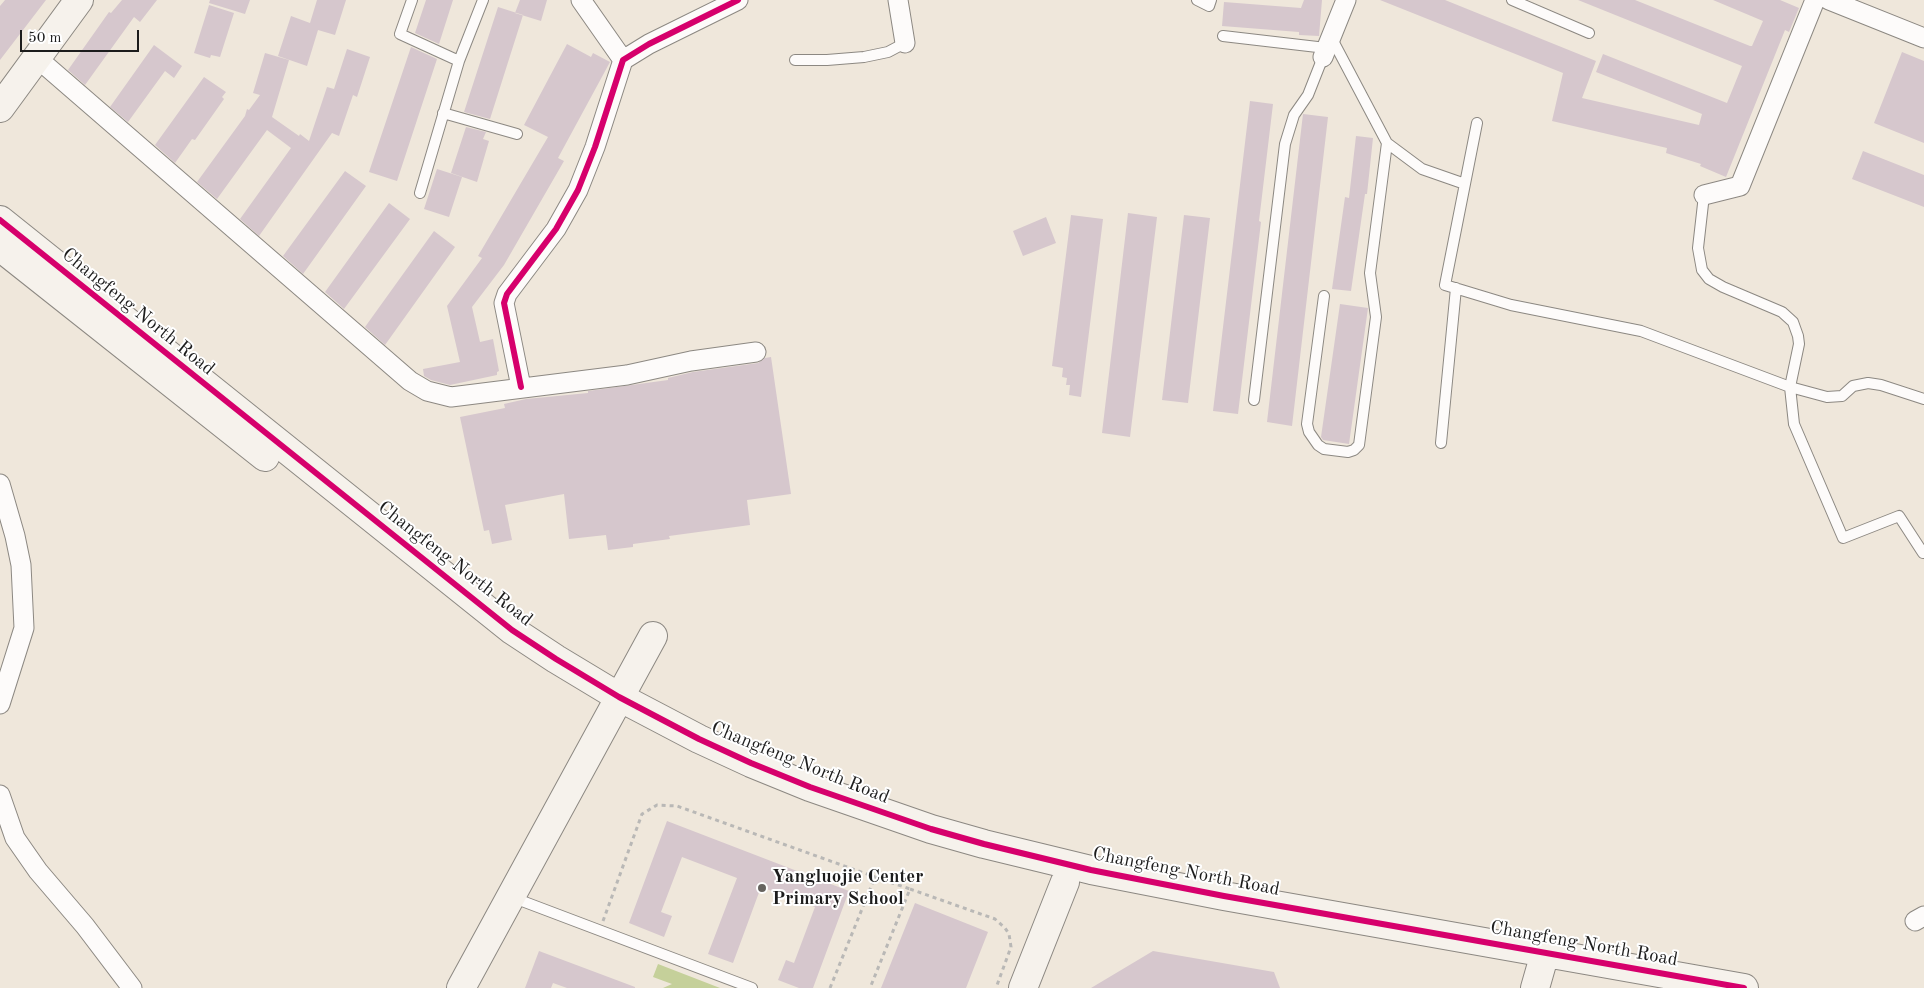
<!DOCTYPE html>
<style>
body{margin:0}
#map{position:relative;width:1924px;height:988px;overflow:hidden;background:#efe7db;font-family:"Old Standard TT",serif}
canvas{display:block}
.scale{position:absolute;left:20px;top:30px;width:119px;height:22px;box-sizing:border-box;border:2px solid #1c1c1c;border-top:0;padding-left:6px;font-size:15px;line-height:18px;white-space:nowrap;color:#1c1c1c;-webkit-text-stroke:4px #fff;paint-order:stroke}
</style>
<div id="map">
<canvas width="1924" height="988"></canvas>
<div class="scale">50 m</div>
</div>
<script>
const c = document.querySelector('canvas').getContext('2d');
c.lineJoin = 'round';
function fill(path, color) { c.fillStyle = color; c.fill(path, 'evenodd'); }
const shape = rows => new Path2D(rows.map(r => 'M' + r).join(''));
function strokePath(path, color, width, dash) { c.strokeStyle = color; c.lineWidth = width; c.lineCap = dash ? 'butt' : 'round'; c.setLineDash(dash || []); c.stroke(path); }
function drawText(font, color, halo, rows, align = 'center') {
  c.font = font + ' "Old Standard TT",serif'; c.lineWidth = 4; c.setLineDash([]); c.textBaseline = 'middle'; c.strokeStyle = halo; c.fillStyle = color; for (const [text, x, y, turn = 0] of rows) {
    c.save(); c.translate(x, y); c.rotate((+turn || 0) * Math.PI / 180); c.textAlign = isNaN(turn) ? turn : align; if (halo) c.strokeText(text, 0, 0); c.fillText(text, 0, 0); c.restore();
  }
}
fill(shape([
 [658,964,720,988,663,988,672,984,653,977]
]), '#c5d09a');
fill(shape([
 [5,0,46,0,0,60,0,6],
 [122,0,157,0,140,22,134,17,85,85,68,70,109,12,111,13],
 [210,0,250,0,245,14,209,3],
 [317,0,346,0,335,35,318,30,307,66,278,56,291,16,310,23],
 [426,0,453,0,439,44,415,33],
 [520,0,547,0,541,21,515,13],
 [1304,0,1322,0,1319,36,1299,35,1299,32,1222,26,1224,2,1301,8],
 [1380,0,1445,0,1596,61,1582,98,1699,125,1702,114,1596,72,1603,54,1727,103,1742,66,1578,0,1635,0,1750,46,1752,46,1763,21,1713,0,1780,0,1799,8,1789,32,1785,30,1726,177,1700,166,1701,164,1666,153,1667,148,1552,121,1563,73],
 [209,5,234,13,220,57,211,55,210,58,194,53],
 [498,7,523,15,490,119,464,112],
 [567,44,591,57,593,53,610,62,558,158,564,161,504,265,472,307,480,342,493,339,499,371,497,372,497,375,450,385,431,380,424,376,423,369,460,362,447,306,482,258,478,256,548,137,524,125],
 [154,45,182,66,174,78,165,71,128,122,110,107],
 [411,47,437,59,397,181,369,172],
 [347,49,370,57,357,97,353,95,339,136,332,133,259,236,240,219,291,148,267,130,217,199,197,182,245,116,247,109,249,110,260,95,253,93,265,53,289,60,272,117,299,136,300,134,309,141,327,87,334,89],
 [1902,52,1924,61,1924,143,1874,123],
 [204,77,226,92,222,97,224,99,195,140,192,139,175,163,155,145],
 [1250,101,1273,104,1259,221,1261,222,1238,414,1213,411],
 [1303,114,1328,117,1292,426,1267,422],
 [466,127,486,132,483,139,489,141,477,182,451,173],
 [1356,136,1373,138,1367,194,1365,194,1351,291,1332,289,1345,197,1349,198],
 [1863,151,1924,175,1924,207,1852,179],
 [437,169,462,177,449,217,424,209],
 [345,171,366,186,303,274,283,256],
 [389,203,410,219,344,309,325,292],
 [1128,213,1157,217,1130,437,1102,433],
 [1071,215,1103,219,1081,397,1069,395,1070,385,1066,385,1067,378,1062,377,1063,368,1052,366],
 [1184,215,1210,218,1188,403,1162,400],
 [1046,217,1056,243,1023,256,1013,231],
 [434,231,455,247,385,345,365,327],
 [1340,304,1368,308,1349,444,1323,440,1321,437],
 [771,357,791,494,747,500,750,525,669,536,670,539,633,544,633,547,608,550,606,535,569,539,564,494,505,505,512,540,492,544,489,530,484,531,460,417,505,408,504,404,526,399,588,393,588,391,668,380,668,378,693,372,758,363,765,358],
 [667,821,849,891,813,988,799,988,778,980,786,960,794,963,815,907,761,887,733,963,708,954,737,878,682,857,661,912,672,916,664,937,629,923],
 [915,903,988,932,966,988,881,988],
 [539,951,635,987,635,988,567,988,553,983,551,988,525,988],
 [1153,951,1274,972,1280,988,1091,988]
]), '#d6c7cd');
const lane = shape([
 [412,0,400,34,459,61],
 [1197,0,1209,6,1211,0],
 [1512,0,1589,33],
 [1223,36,1326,48],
 [1331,37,1387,143,1422,169,1465,184],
 [795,60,827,60,864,57,888,52,905,43],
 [443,113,517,134],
 [1477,123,1445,285,1511,305,1641,331,1790,387,1827,397,1842,396,1853,386,1868,383,1881,385,1924,399],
 [420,193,459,61,483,0],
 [1704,195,1698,248,1702,270,1709,279,1723,287,1782,312,1793,322,1798,336,1799,344,1790,387,1794,424,1843,538,1899,516,1923,553],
 [1324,296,1307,424,1309,432,1318,445,1324,449,1348,452,1354,450,1359,445,1376,317,1370,273,1387,143],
 [1254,400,1285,144,1294,115,1308,95,1323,57],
 [1441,443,1456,288],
 [522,901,752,988]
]);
const street = shape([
 [581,0,623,60],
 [898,0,905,43],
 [1829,0,1924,38],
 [1323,57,1346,0],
 [37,58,410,381,427,391,451,397,627,375,691,361,756,352],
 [1704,195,1740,186,1815,0],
 [521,387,504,303,507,294,556,229,578,190,595,147,623,60,649,44,738,0],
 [0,484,15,536,21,565,24,628,0,704],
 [0,795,15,838,38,871,85,926,132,988],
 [1915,921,1924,916]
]);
const secondary = shape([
 [0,108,79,0],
 [0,220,512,630,556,659,619,697,699,739,751,763,810,787,931,829,984,844,1091,870,1224,896,1744,988],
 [0,247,265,457],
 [461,988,653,636],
 [1023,988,1065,882],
 [1535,988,1545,953]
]);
strokePath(lane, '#8c8882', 12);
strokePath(street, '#8c8882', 21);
strokePath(secondary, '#8c8882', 30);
strokePath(shape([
 [910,889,995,919,1005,928,1009,934,1011,947,996,988],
 [603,921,642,814,657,805,677,806,875,877],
 [830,988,875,877,910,889,870,988]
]), '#b9b8b6', 3, [4, 4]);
strokePath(lane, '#fdfbfa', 10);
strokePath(street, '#fdfbfa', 19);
strokePath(secondary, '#f6f2ec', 28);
strokePath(shape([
 [0,220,512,630,556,659,619,697,699,739,751,763,810,787,931,829,984,844,1091,870,1224,896,1744,988],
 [521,387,504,303,507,294,556,229,578,190,595,147,623,60,649,44,738,0]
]), '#d6006c', 6);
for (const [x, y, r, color] of [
 [762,888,5,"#66635f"]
]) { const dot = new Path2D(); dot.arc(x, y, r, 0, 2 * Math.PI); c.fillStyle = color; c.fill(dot); strokePath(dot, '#fff', 2); }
drawText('19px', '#1c1c1c', '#fff', [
 ["Changfeng North Road",138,312,39],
 ["Changfeng North Road",455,564,38],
 ["Changfeng North Road",800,763,22],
 ["Changfeng North Road",1186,872,11],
 ["Changfeng North Road",1584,944,10]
]);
drawText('bold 19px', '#1c1c1c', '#fff', [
 ["Yangluojie Center",772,877],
 ["Primary School",772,899]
], 'left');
</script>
